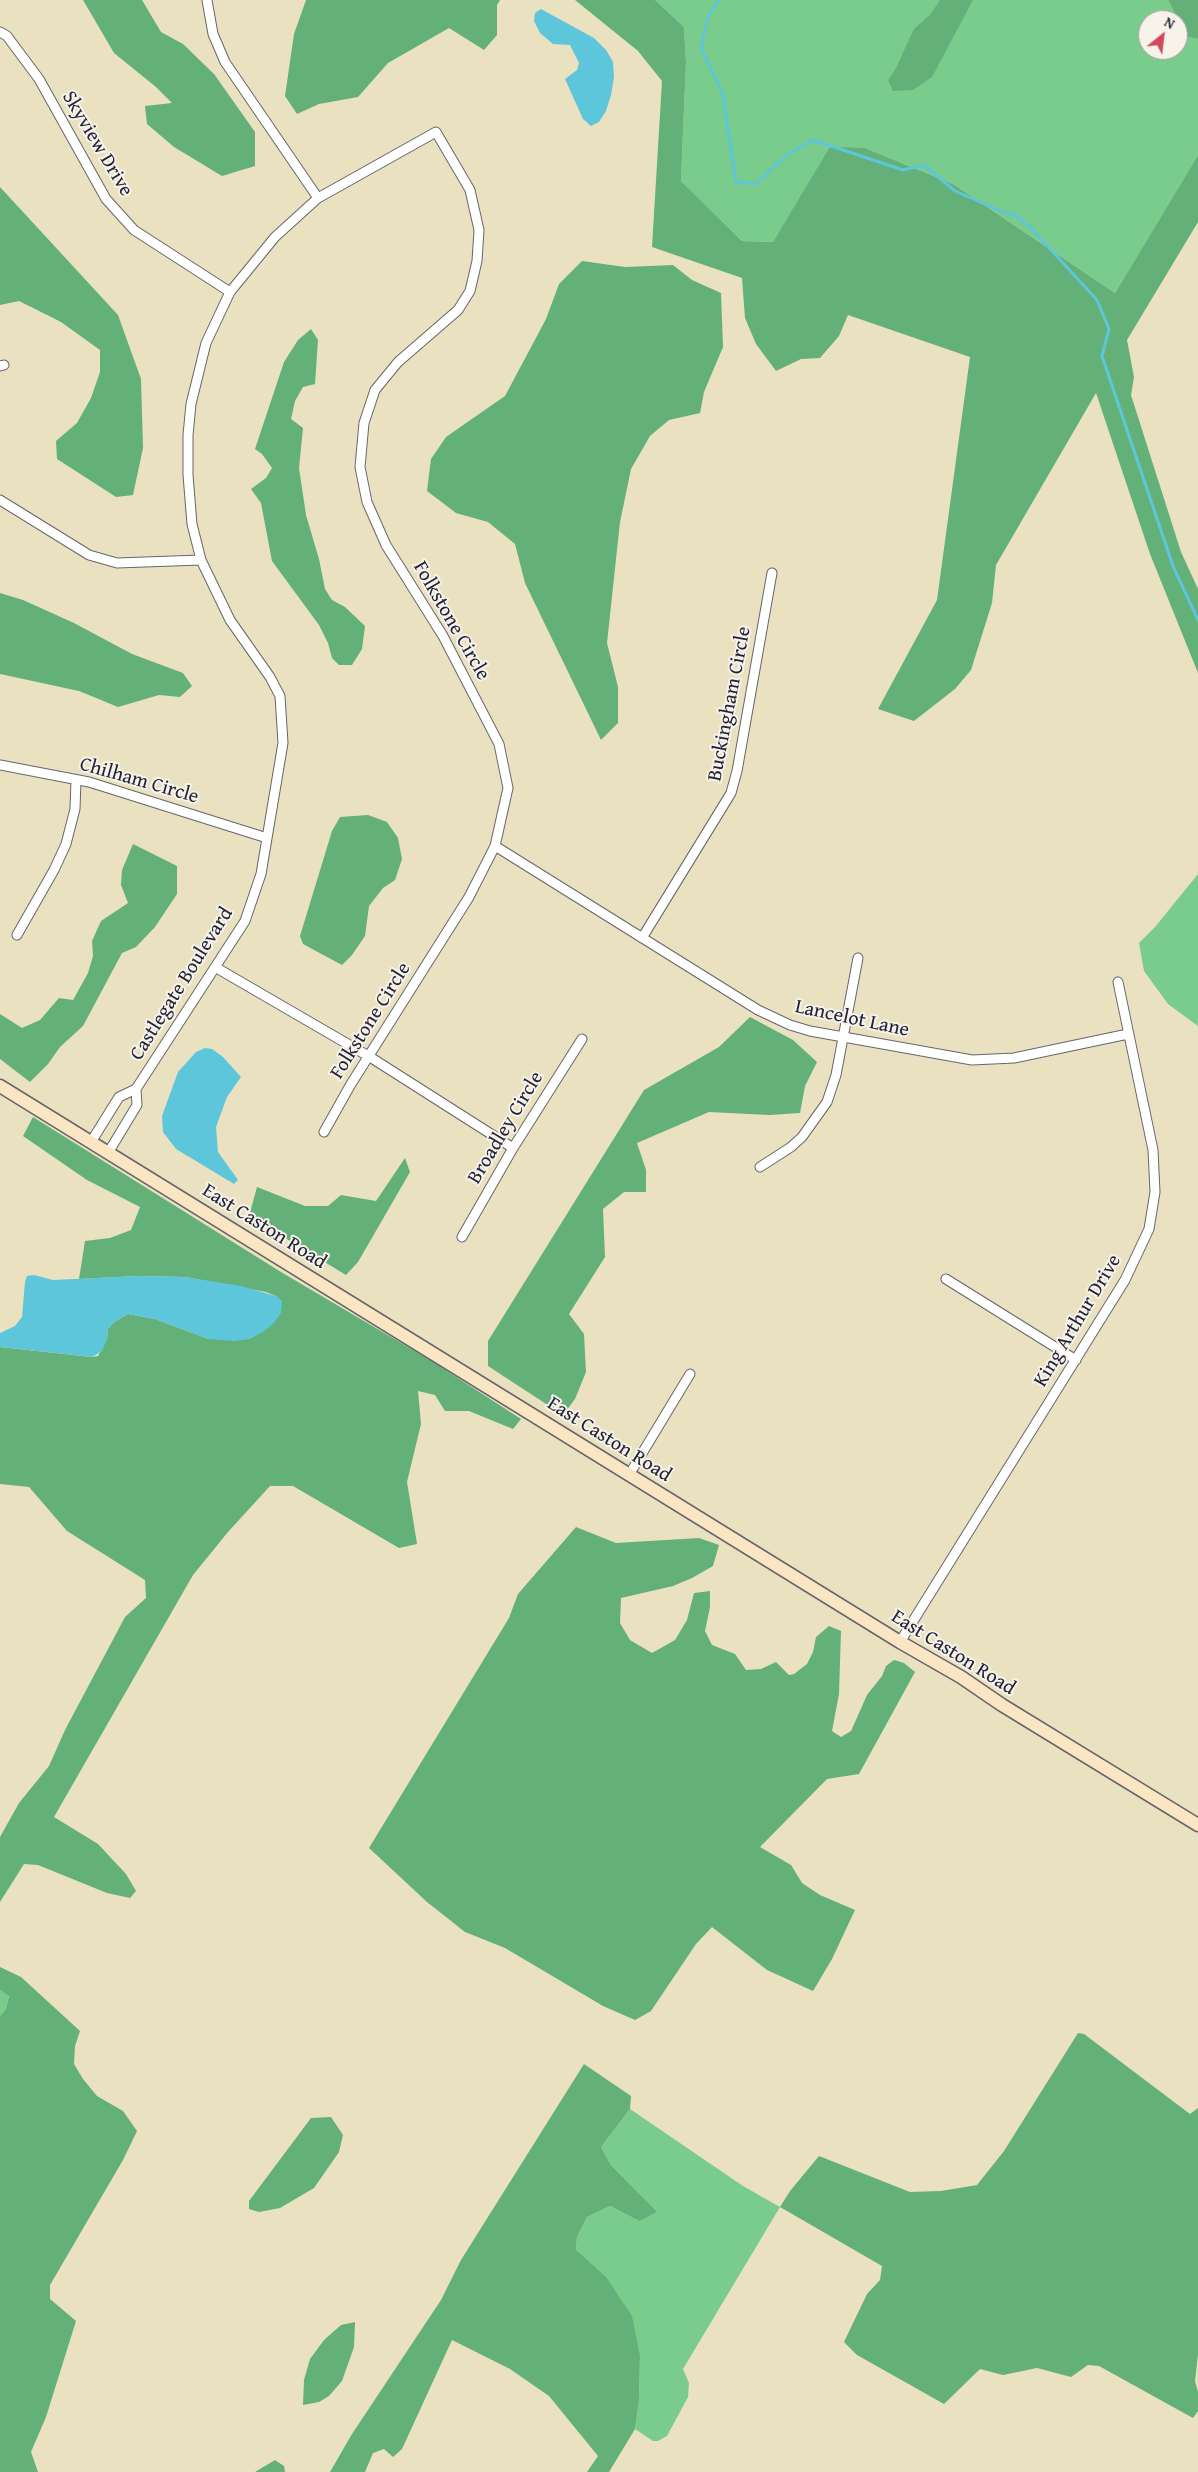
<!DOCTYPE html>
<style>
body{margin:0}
#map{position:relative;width:1198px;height:2472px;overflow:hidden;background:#eae1c1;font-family:"Gentium Book Plus",serif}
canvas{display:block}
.north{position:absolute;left:1138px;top:10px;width:50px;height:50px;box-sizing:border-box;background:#f7f3e8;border:1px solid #a29fa3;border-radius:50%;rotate:29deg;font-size:14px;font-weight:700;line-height:20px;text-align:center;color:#22223b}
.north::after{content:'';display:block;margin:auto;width:18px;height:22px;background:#d1495b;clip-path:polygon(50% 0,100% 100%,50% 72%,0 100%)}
</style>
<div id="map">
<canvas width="1198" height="2472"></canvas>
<div class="north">N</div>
</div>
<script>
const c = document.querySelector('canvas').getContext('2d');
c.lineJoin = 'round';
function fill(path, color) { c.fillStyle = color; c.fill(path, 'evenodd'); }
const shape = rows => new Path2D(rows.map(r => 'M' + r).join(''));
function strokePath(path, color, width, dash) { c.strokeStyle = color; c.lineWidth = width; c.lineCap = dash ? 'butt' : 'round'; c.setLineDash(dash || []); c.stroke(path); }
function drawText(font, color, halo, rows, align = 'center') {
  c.font = font + ' "Gentium Book Plus",serif'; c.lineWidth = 4; c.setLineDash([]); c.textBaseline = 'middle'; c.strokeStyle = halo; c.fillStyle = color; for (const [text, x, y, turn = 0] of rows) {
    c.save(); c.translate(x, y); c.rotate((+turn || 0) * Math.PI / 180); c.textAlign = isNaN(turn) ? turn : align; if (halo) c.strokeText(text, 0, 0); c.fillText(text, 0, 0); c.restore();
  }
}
fill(shape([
 [655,0,1168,0,1187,37,1198,39,1198,155,1115,293,953,184,865,148,795,207,773,242,742,241,681,181,686,62,684,27],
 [1148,20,1178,20,1178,50,1148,50],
 [1198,874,1198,1026,1168,1004,1144,971,1139,943,1155,927],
 [0,1990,9,1995,6,2009,0,2016],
 [630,2109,743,2186,780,2207,683,2369,689,2383,688,2397,667,2436,658,2441,653,2441,635,2429,639,2401,640,2356,576,2250,577,2237,587,2217,610,2206,639,2221,641,2196,611,2165,601,2147]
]), '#7acc8d');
fill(shape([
 [83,0,142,0,161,32,183,44,214,74,255,132,255,166,222,176,174,147,147,124,145,106,172,103,156,87,114,53],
 [306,0,500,0,497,5,497,35,484,50,449,28,388,63,358,97,319,104,297,114,285,96,294,34],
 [575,0,655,0,684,27,686,62,681,181,742,241,773,242,830,147,865,148,953,184,1115,293,1198,155,1198,222,1127,340,1134,377,1131,395,1181,552,1198,589,1198,673,1150,554,1096,393,996,565,992,603,971,670,955,689,914,721,878,709,937,600,970,357,848,315,839,336,820,358,801,359,776,371,756,344,745,318,742,278,652,247,662,81,638,51],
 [940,0,973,0,932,77,913,90,893,91,888,80,896,68,914,29,930,15],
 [1168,0,1198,0,1198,39,1187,37],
 [0,187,118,315,141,379,143,448,133,495,116,497,57,459,56,441,77,423,91,398,100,372,100,350,61,322,19,301,0,305],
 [582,261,625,267,673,265,692,280,721,293,723,347,704,392,700,413,669,420,650,436,631,469,620,522,607,643,618,687,618,723,601,740,525,583,515,544,488,522,456,513,427,491,431,459,446,437,505,396,546,319,559,284],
 [311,329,318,340,315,384,303,387,295,401,291,419,303,428,299,468,306,515,319,559,325,589,332,600,345,607,365,626,362,649,352,665,339,665,332,658,328,643,319,625,272,561,261,503,251,489,266,478,272,468,262,454,255,449,284,362,298,340],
 [0,593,23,600,74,623,132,654,183,673,192,686,180,697,159,695,118,707,79,691,0,674],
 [368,815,387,822,398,838,402,859,395,880,383,888,369,906,365,936,352,955,342,965,303,944,300,936,332,831,340,817],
 [133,844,177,866,177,894,155,927,136,947,122,953,83,1026,60,1047,48,1064,30,1082,0,1059,0,1014,22,1028,40,1020,59,998,73,1000,88,973,93,956,92,941,101,921,128,903,121,885,122,870],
 [750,1017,793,1040,817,1062,805,1086,800,1113,769,1115,709,1112,637,1143,646,1170,646,1192,624,1192,603,1209,605,1257,569,1314,584,1334,586,1372,575,1399,563,1415,488,1366,488,1341,644,1090,719,1047],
 [33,1117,281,1272,430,1360,521,1419,513,1429,469,1411,445,1411,435,1395,418,1391,421,1424,407,1482,417,1544,399,1548,293,1486,270,1486,228,1532,193,1575,54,1817,98,1844,126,1874,136,1891,130,1898,107,1893,38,1865,24,1864,0,1902,0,1837,19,1803,49,1766,65,1730,125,1617,146,1598,145,1580,67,1531,29,1487,0,1484,0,1347,92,1357,98,1356,107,1339,108,1329,114,1322,128,1314,155,1319,209,1339,282,1302,276,1296,266,1292,185,1277,139,1276,79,1279,85,1241,110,1238,131,1230,140,1207,87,1180,23,1136],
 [405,1158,410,1172,358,1262,346,1275,249,1216,257,1187,305,1206,328,1206,341,1195,376,1201],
 [576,1527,616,1543,699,1538,719,1545,713,1566,692,1578,673,1586,621,1598,620,1623,630,1640,652,1653,675,1640,687,1620,694,1593,710,1591,710,1607,705,1631,712,1645,735,1654,746,1670,761,1669,776,1662,789,1675,794,1674,807,1664,813,1652,816,1637,829,1626,841,1631,839,1694,832,1731,841,1737,851,1731,867,1695,882,1676,886,1666,894,1660,904,1663,915,1672,859,1774,827,1779,760,1847,791,1865,802,1883,820,1895,855,1910,832,1959,813,1991,767,1970,712,1927,696,1944,651,2011,635,2020,603,2006,505,1948,465,1932,427,1902,369,1848,509,1618,518,1594],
 [0,1967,21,1977,80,2031,75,2046,74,2064,83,2079,97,2096,123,2111,137,2131,123,2160,50,2285,50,2299,76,2321,46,2417,31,2452,38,2472,0,2472,0,2016,6,2009,9,1996,0,1990],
 [1078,2033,1084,2034,1190,2114,1198,2108,1198,2354,1195,2381,1198,2392,1198,2411,1193,2418,1099,2366,1088,2365,1071,2377,1037,2368,1003,2375,980,2369,944,2404,857,2355,844,2342,867,2294,880,2280,882,2266,780,2207,790,2191,819,2156,910,2192,941,2191,977,2185,1004,2151],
 [584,2064,631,2096,630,2109,601,2147,611,2165,657,2212,639,2221,610,2206,587,2217,577,2237,576,2250,606,2277,632,2316,640,2356,639,2401,635,2429,609,2472,587,2472,598,2456,549,2396,510,2369,452,2340,402,2449,393,2457,384,2449,373,2453,365,2472,330,2472,352,2434,441,2300,461,2260],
 [331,2117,343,2135,339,2152,314,2188,280,2208,259,2212,249,2209,249,2201,311,2118],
 [355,2322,354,2347,342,2381,329,2396,319,2402,303,2405,304,2380,310,2359,324,2340,341,2325],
 [275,2460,284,2466,285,2472,255,2472]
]), '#63b078');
fill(shape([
 [541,9,594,38,606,50,613,62,614,77,611,95,606,111,599,122,591,126,583,119,565,79,577,70,579,63,570,45,553,44,540,33,534,21,535,13],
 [205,1048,212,1049,223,1057,241,1077,227,1097,216,1127,218,1152,238,1180,234,1184,176,1149,163,1132,162,1116,178,1072,196,1052],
 [34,1275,53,1280,139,1276,185,1277,241,1286,276,1296,282,1301,281,1313,274,1323,263,1332,250,1339,234,1341,209,1339,155,1319,128,1314,114,1322,108,1329,107,1339,102,1351,92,1357,0,1347,0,1333,15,1326,22,1317,25,1282,27,1276]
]), '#5ec6da');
strokePath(shape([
 [719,0,708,17,701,47,723,95,736,182,756,184,788,154,813,140,903,170,924,165,955,191,1005,213,1015,215,1029,226,1097,300,1109,329,1102,356,1173,566,1198,620]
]), '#5ec6da', 3);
const street = shape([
 [207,0,213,34,225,62,318,198],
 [0,32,7,36,39,79,106,199,134,230,230,292],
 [0,366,4,365],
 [0,500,89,555,117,563,201,560],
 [0,765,89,782,267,838],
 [495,846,758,1010,790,1025,810,1031,972,1060,1014,1058,1128,1034],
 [17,935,54,870,66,844,75,809,76,780],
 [642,938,731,793,737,771,772,573],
 [215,967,370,1057,513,1148],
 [91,1142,119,1097,136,1089,245,921,261,874,283,743,280,696,270,677,230,620,201,560,192,524,188,475,188,435,191,404,206,343,230,292,275,237,318,198,436,132,470,190,479,230,477,261,470,291,458,310,398,362,375,390,364,423,360,467,367,502,386,545,443,636,499,744,508,788,495,846,469,897,351,1084,324,1132],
 [108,1153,137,1105,136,1089],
 [760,1167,791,1147,802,1137,827,1102,836,1075,858,958],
 [462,1237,513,1148,582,1039],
 [946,1279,1076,1360],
 [629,1475,690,1374],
 [900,1642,1125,1280,1149,1229,1155,1192,1153,1150,1118,982]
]);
const secondary = shape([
 [0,1086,900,1642,961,1677,1002,1705,1198,1825]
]);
strokePath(street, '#68656a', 11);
strokePath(secondary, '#68656a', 15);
strokePath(street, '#fff', 9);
strokePath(secondary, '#fbe6c4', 12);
drawText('20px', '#22223b', '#f7f3e8', [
 ["Skyview Drive",97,144,59],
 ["Folkstone Circle",451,621,60],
 ["Buckingham Circle",730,704,-79],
 ["Chilham Circle",139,781,16],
 ["Castlegate Boulevard",182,984,-58],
 ["Lancelot Lane",852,1019,12],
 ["Folkstone Circle",371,1021,-58],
 ["Broadley Circle",506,1128,-59],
 ["East Caston Road",264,1227,32],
 ["King Arthur Drive",1078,1321,-59],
 ["East Caston Road",609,1440,32],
 ["East Caston Road",953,1653,32]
]);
</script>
